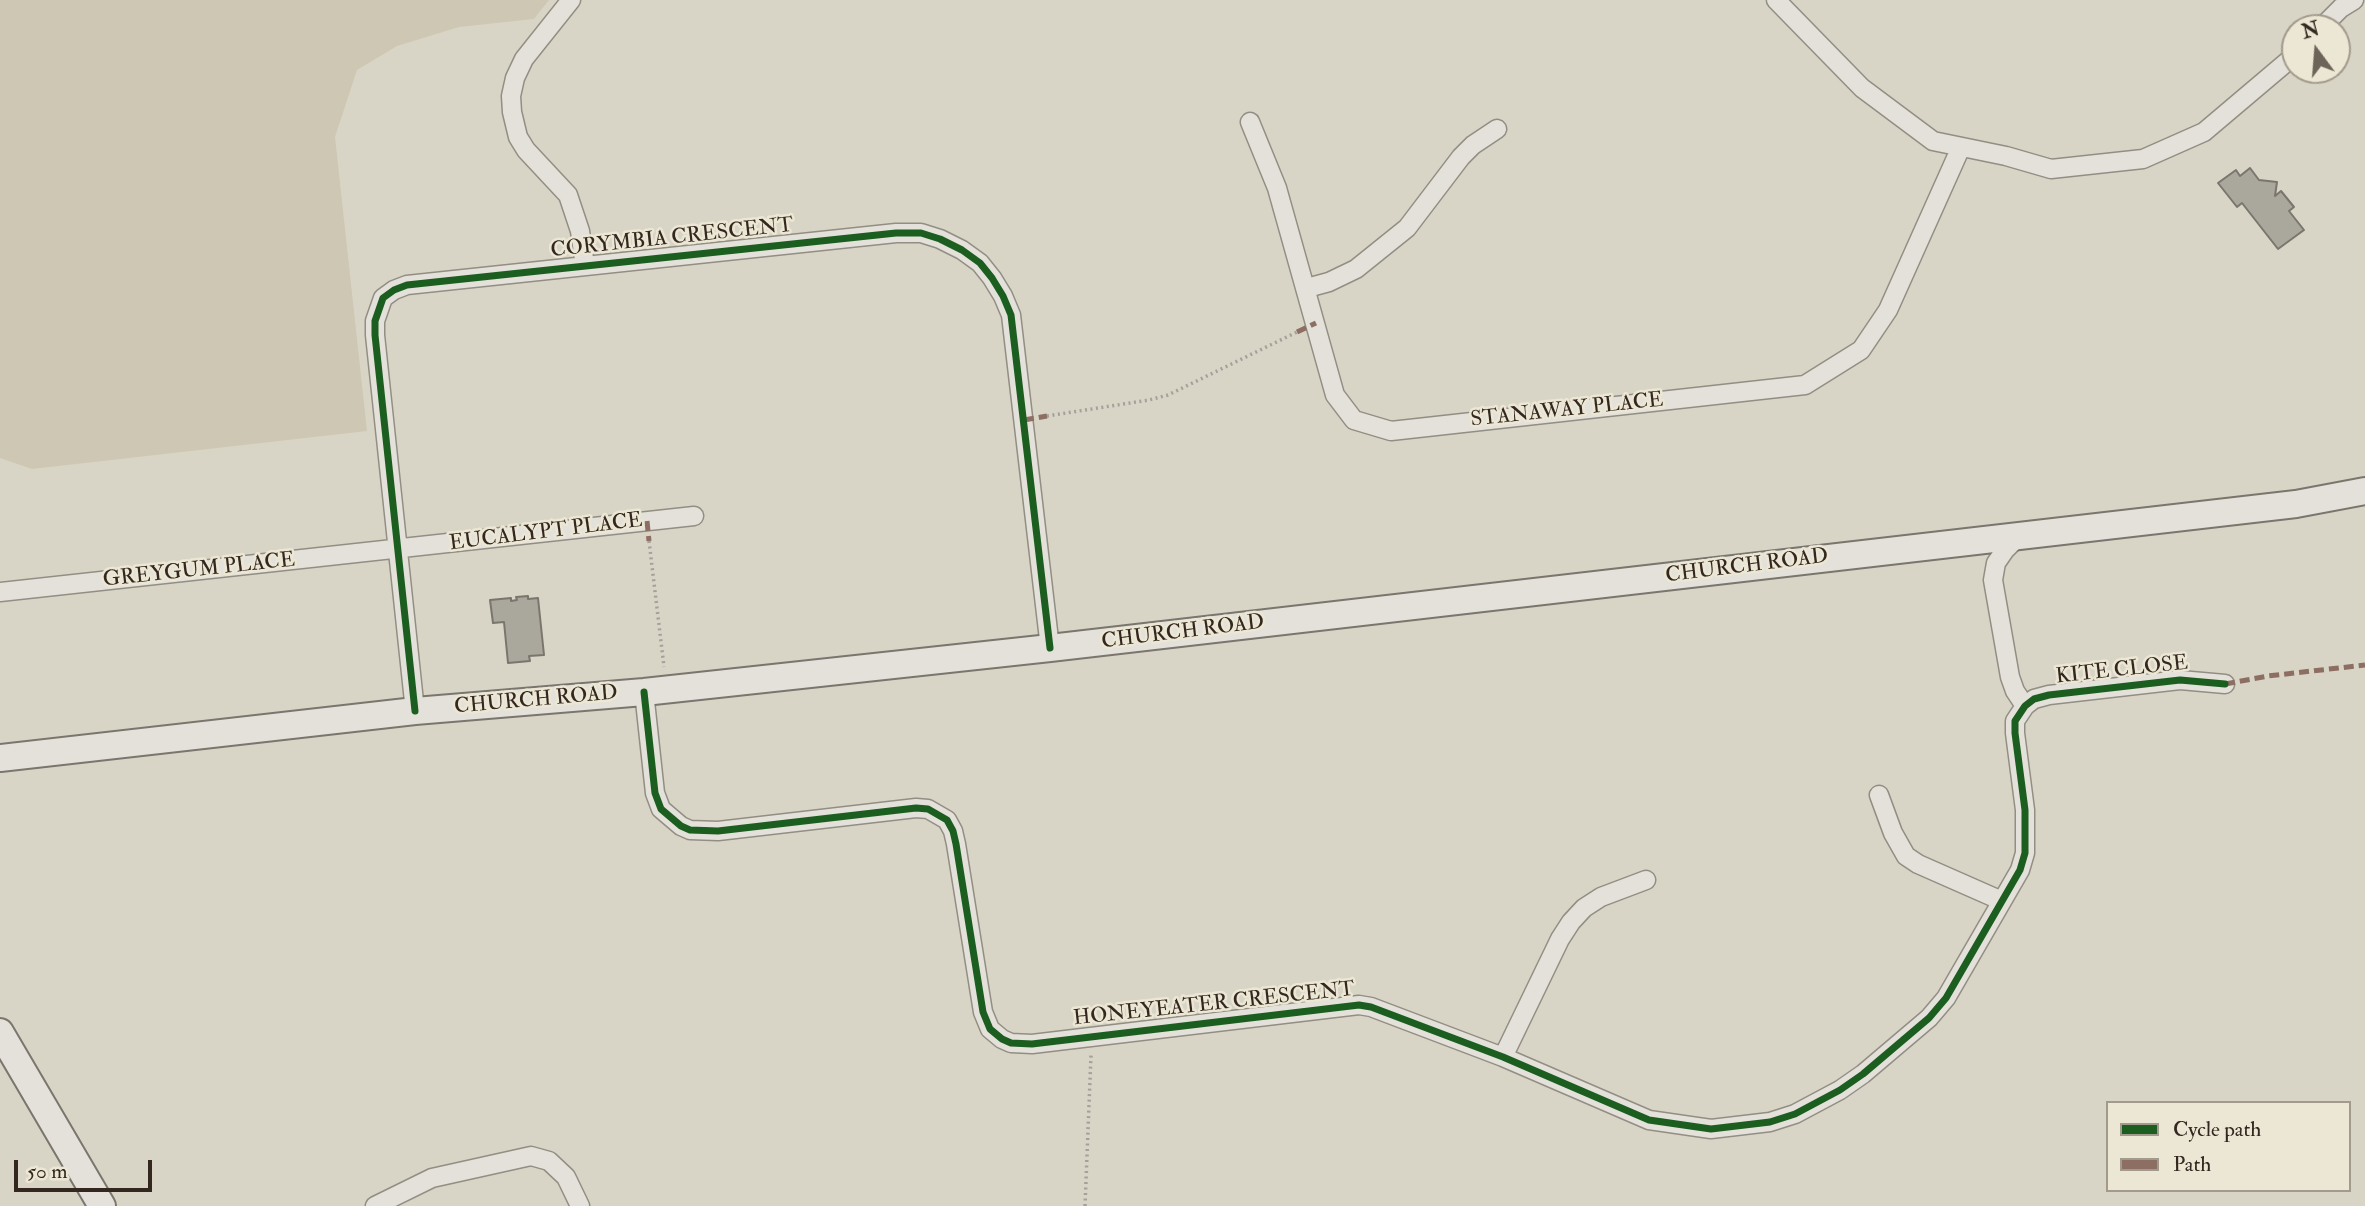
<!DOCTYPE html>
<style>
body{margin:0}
#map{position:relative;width:2365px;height:1206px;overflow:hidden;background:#d9d5c6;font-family:"IM FELL Double Pica",serif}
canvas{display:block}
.legend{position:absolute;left:2106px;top:1101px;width:245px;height:91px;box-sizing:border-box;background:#ece7d5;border:2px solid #a29a8c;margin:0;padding:9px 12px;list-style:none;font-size:21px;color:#33271f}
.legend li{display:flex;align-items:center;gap:14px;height:35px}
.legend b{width:35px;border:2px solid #a29a8c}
.north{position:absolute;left:2281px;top:14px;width:70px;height:70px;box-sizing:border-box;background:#ece7d5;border:2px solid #a29a8c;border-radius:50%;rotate:344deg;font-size:19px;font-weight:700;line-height:28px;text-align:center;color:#33271f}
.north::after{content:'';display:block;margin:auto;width:24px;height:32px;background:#6d6459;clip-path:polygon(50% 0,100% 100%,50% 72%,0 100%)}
.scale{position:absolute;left:14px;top:1160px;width:138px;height:32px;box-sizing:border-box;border:4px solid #33271f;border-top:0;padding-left:9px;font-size:21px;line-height:24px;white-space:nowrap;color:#33271f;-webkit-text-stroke:5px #ece7d5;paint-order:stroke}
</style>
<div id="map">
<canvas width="2365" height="1206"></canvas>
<ul class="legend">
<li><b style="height:9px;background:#1b5e20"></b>Cycle path</li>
<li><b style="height:9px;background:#8d6e63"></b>Path</li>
</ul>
<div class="north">N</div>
<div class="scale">50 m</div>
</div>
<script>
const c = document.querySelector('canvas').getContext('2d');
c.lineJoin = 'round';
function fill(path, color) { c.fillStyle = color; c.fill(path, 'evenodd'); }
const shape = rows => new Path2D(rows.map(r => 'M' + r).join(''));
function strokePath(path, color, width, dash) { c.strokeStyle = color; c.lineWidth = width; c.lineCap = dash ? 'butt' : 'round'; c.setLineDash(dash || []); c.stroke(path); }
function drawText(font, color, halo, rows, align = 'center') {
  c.font = font + ' "IM FELL Double Pica",serif'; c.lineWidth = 5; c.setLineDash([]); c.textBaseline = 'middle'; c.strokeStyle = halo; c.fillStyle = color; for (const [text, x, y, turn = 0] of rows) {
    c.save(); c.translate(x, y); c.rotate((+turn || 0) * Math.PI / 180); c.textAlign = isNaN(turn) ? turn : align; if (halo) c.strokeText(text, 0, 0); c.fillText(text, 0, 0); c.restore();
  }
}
fill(shape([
 [0,0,549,0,534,19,459,27,397,46,357,70,335,137,367,431,32,469,0,458]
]), '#cdc7b3');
const building = shape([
 [2250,168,2259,180,2277,182,2275,196,2281,191,2294,207,2289,211,2304,230,2278,249,2242,203,2237,207,2218,183,2236,170,2240,176,2250,168],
 [528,596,528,599,538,598,544,655,529,656,530,661,508,663,504,622,493,623,490,600,511,598,511,601,517,600,516,597,528,596]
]);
fill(building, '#aaa79d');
strokePath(building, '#7a766e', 2);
const minor = shape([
 [571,0,524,59,515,78,511,96,512,112,518,137,526,150,568,195,580,231,585,266],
 [1776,0,1862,88,1933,141,2006,156,2051,169,2143,159,2204,132,2295,55],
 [2321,28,2341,8,2354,0],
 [1250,122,1277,188,1335,395,1354,420,1391,431,1805,385,1861,350,1888,310,1961,147],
 [1307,288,1329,282,1356,269,1407,228,1461,157,1473,145,1497,129],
 [2019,536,2005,550,1996,563,1993,580,2010,677,2015,691,2025,706],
 [0,592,694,516],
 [644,692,655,793,661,809,681,826,690,830,718,831,916,808,928,809,947,820,953,831,956,844,983,1012,990,1029,1002,1039,1011,1043,1032,1044,1359,1005,1371,1007,1503,1057,1649,1120,1711,1129,1770,1122,1795,1114,1840,1090,1863,1074,1929,1018,1946,998,2020,870,2025,853,2025,810,2015,733,2015,721,2025,706,2034,699,2049,695,2180,680,2225,684],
 [415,711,375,335,375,321,383,298,394,290,407,285,896,233,921,233,940,239,962,250,980,263,992,278,1003,296,1011,315,1050,648],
 [1879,795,1893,833,1906,856,1918,864,2002,901],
 [1503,1057,1560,939,1571,922,1584,908,1601,897,1646,880],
 [375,1206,432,1178,531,1156,549,1161,566,1177,580,1206]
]);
const secondary = shape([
 [0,758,415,711,644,692,1050,648,2296,504,2365,491],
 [0,1032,102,1206]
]);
strokePath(minor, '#928e84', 21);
strokePath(secondary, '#7a766e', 30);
strokePath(shape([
 [1047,416,1149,400,1168,395,1297,332],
 [649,541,664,667],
 [1085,1206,1091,1055]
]), '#a4a19b', 3.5, [2, 3.5]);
strokePath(minor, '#e3e1d9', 18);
strokePath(secondary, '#e3e1d9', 26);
strokePath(shape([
 [1297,332,1316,323],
 [1024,420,1047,416],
 [647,521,649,541],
 [2225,684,2268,676,2365,665]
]), '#8d6e63', 5, [10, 5]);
strokePath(shape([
 [644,692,655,793,661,809,681,826,690,830,718,831,916,808,928,809,947,820,953,831,956,844,983,1012,990,1029,1002,1039,1011,1043,1032,1044,1359,1005,1371,1007,1503,1057,1649,1120,1711,1129,1770,1122,1795,1114,1840,1090,1863,1074,1929,1018,1946,998,2020,870,2025,853,2025,810,2015,733,2015,721,2025,706,2034,699,2049,695,2180,680,2225,684],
 [415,711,375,335,375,321,383,298,394,290,407,285,896,233,921,233,940,239,962,250,980,263,992,278,1003,296,1011,315,1050,648]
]), '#1b5e20', 7);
drawText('21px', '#33271f', '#ece7d5', [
 ["CORYMBIA CRESCENT",672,239,-6],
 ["STANAWAY PLACE",1567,411,-6],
 ["EUCALYPT PLACE",546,533,-7],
 ["CHURCH ROAD",1747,567,-7],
 ["GREYGUM PLACE",199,571,-6],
 ["CHURCH ROAD",1183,633,-7],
 ["KITE CLOSE",2122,671,-6],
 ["CHURCH ROAD",536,701,-5],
 ["HONEYEATER CRESCENT",1214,1005,-6]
]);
</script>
